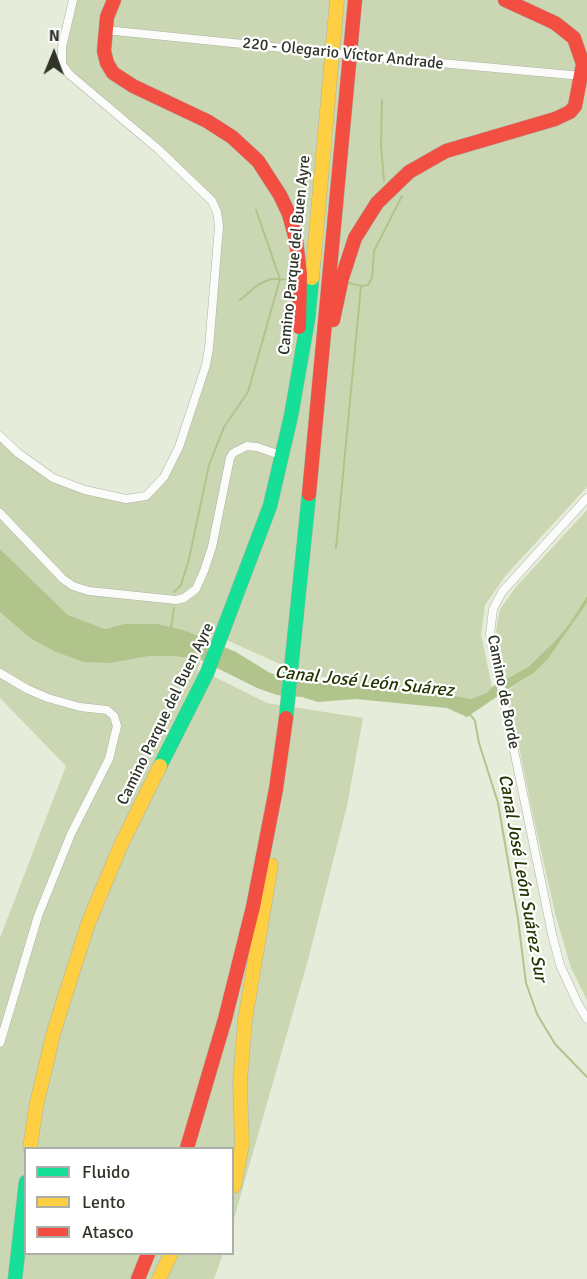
<!DOCTYPE html>
<meta charset="utf-8">
<style>
body{margin:0}
#map{position:relative;width:587px;height:1279px;overflow:hidden;background:#e5ecda;font-family:Signika,sans-serif}
canvas{display:block}
.legend{position:absolute;left:24px;top:1147px;width:210px;height:108px;box-sizing:border-box;background:#fff;border:2px solid #acaea9;margin:0;padding:8px 10px;list-style:none;font-size:18px;color:#303528}
.legend li{display:flex;align-items:center;gap:12px;height:30px}
.legend b{width:30px;border:2px solid #acaea9}
.north{position:absolute;left:24px;top:24px;width:60px;height:60px;-webkit-text-stroke:4px #fff;paint-order:stroke;rotate:1deg;font-size:16px;font-weight:700;line-height:24px;text-align:center;color:#303528}
.north::after{content:'';display:block;margin:auto;width:21px;height:27px;background:#303528;clip-path:polygon(50% 0,100% 100%,50% 72%,0 100%)}
</style>
<div id="map">
<canvas width="587" height="1279"></canvas>
<ul class="legend">
<li><b style="height:8px;background:#16e098"></b>Fluido</li>
<li><b style="height:8px;background:#ffcf43"></b>Lento</li>
<li><b style="height:8px;background:#f24e42"></b>Atasco</li>
</ul>
<div class="north">N</div>
</div>
<script>
const c = document.querySelector('canvas').getContext('2d');
c.lineJoin = 'round';
function fill(path, color) { c.fillStyle = color; c.fill(path, 'evenodd'); }
const shape = rows => new Path2D(rows.map(r => 'M' + r).join(''));
function strokePath(path, color, width, dash) { c.strokeStyle = color; c.lineWidth = width; c.lineCap = dash ? 'butt' : 'round'; c.setLineDash(dash || []); c.stroke(path); }
function drawText(font, color, halo, rows, align = 'center') {
  c.font = font + ' Signika,sans-serif'; c.lineWidth = 4.5; c.setLineDash([]); c.textBaseline = 'middle'; c.strokeStyle = halo; c.fillStyle = color; for (const [text, x, y, turn = 0] of rows) {
    c.save(); c.translate(x, y); c.rotate((+turn || 0) * Math.PI / 180); c.textAlign = isNaN(turn) ? turn : align; if (halo) c.strokeText(text, 0, 0); c.fillText(text, 0, 0); c.restore();
  }
}
fill(shape([
 [73,0,587,0,587,487,506,575,485,605,481,634,492,687,487,693,470,699,433,691,357,685,291,669,222,638,215,630,210,641,203,638,124,624,105,629,68,615,0,549,0,436,53,478,126,499,146,496,164,477,206,365,219,226,212,201,62,64],
 [587,510,587,596,569,624,554,642,528,667,505,680,496,630,500,609,516,587],
 [587,603,587,1000,571,968,556,917,532,811,508,691,519,681,534,673,548,659],
 [0,612,30,638,110,663,150,656,172,656,199,659,200,664,197,670,207,673,267,703,363,718,347,806,308,960,233,1222,232,1148,26,1148,26,1254,223,1254,214,1279,0,1279,0,938,66,766,0,698]
]), '#cad7b2');
fill(shape([
 [0,549,68,615,105,629,124,624,157,624,186,631,236,652,270,673,300,681,433,691,470,699,487,693,492,687,528,667,554,642,569,624,587,596,587,603,548,659,534,673,520,681,467,717,447,708,356,699,318,702,302,697,277,695,257,688,199,659,172,656,150,656,110,663,84,662,56,652,30,638,0,612]
]), '#b0c48c');
strokePath(shape([
 [382,100,381,145,384,181],
 [349,283,361,286,368,285,372,278,374,251,402,196],
 [240,300,259,284,271,279,280,279,256,210],
 [336,548,361,286],
 [174,592,181,585,189,559,209,465,224,427,248,392,280,279,291,280],
 [171,629,174,608],
 [469,713,475,721,479,743,498,803,518,919,526,983,537,1014,555,1044,587,1077]
]), '#b0c48c', 2);
const street = shape([
 [105,30,312,51],
 [375,57,582,76],
 [0,436,18,453,53,478,85,490,126,499,146,496,164,477,179,447,206,365,209,348,219,226,217,212,212,201,158,149,69,74,62,64,62,47,73,0],
 [587,498,502,592,493,609,490,634,552,934,560,965,578,1004,587,1019],
 [0,513,63,579,73,586,89,591,176,600,184,598,196,589,204,571,212,547,230,458,233,453,247,446,257,447,283,456],
 [0,673,27,689,48,698,80,707,107,710,114,716,117,726,109,759,71,834,38,916,0,1043]
]);
const fast = shape([
 [286,718,309,494],
 [160,766,207,673,270,506,291,416,308,319,312,278],
 [15,1279,26,1182]
]);
const slow = shape([
 [312,278,337,0],
 [30,1148,36,1107,54,1031,88,924,120,847,160,766],
 [234,1186,242,1145,240,1083,245,1020,271,865],
 [159,1279,171,1254]
]);
const jam = shape([
 [114,0,107,17,104,51,107,63,113,73,133,86,207,121,232,137,258,161,280,195,289,214,296,240,300,274,299,327],
 [333,320,342,278,355,238,377,203,409,172,446,151,555,119,570,112,575,106,583,64,574,38,555,23,505,0],
 [309,494,355,0],
 [187,1148,225,1019,253,907,276,789,286,718],
 [138,1279,148,1254]
]);
strokePath(street, '#aeb3a5', 9);
strokePath(fast, '#aeb3a5', 15);
strokePath(slow, '#aeb3a5', 15);
strokePath(jam, '#aeb3a5', 15);
strokePath(street, '#fbfcf9', 8);
strokePath(fast, '#16e098', 14);
strokePath(slow, '#ffcf43', 14);
strokePath(jam, '#f24e42', 14);
const streetBridge = shape([
 [312,51,375,57]
]);
strokePath(streetBridge, '#aeb3a5', 9, []);
strokePath(streetBridge, '#fbfcf9', 8);
drawText('16px', '#303528', '#fff', [
 ["220 - Olegario Víctor Andrade",343,54,6],
 ["Camino Parque del Buen Ayre",295,255,-84],
 ["Camino de Borde",503,692,79],
 ["Camino Parque del Buen Ayre",166,714,-64]
]);
drawText('italic 18px', '#263400', '#fff', [
 ["Canal José León Suárez",364,682,6],
 ["Canal José León Suárez Sur",522,878,80]
]);
</script>
